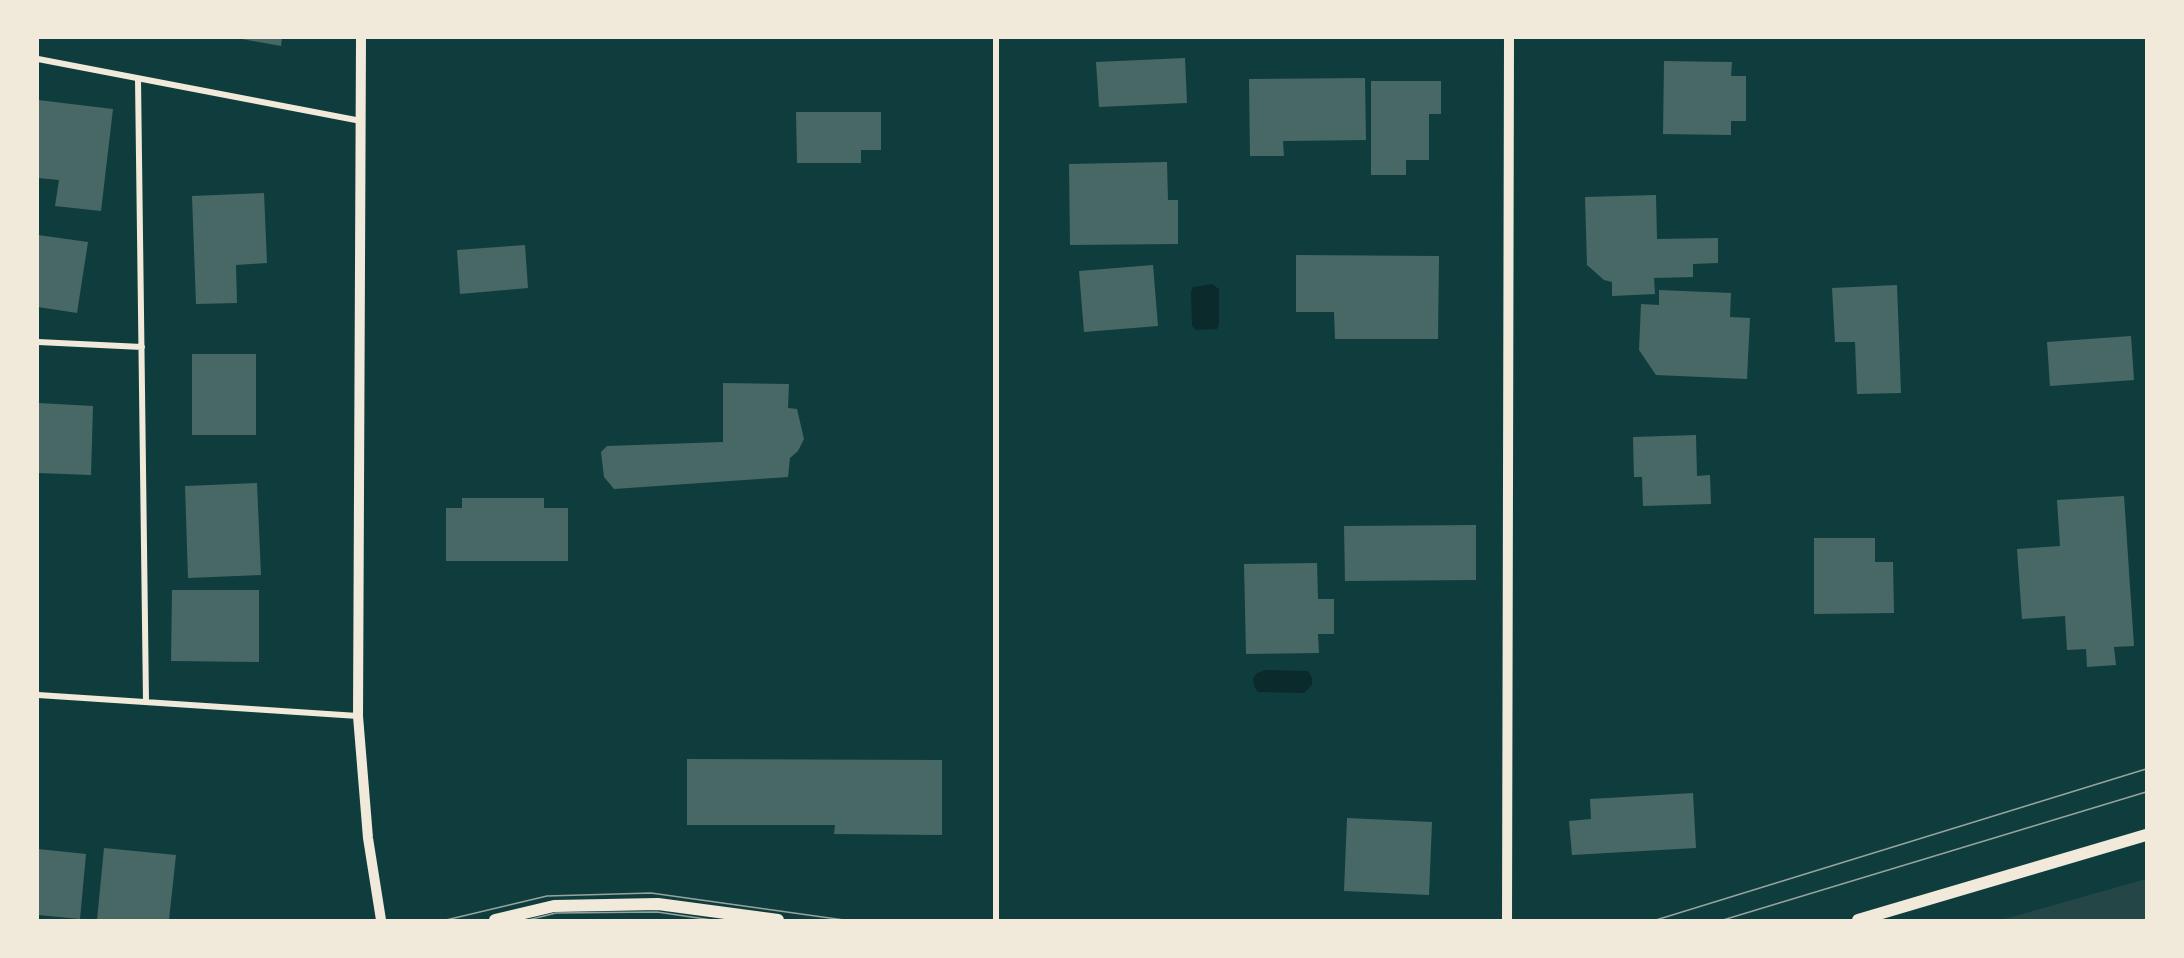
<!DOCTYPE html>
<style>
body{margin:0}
#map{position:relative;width:2184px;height:958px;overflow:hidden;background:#0f3d3e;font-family:"Source Sans 3",sans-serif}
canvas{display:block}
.frame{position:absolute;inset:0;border:39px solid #f1e9da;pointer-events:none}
</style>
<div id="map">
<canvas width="2184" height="958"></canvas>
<div class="frame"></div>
</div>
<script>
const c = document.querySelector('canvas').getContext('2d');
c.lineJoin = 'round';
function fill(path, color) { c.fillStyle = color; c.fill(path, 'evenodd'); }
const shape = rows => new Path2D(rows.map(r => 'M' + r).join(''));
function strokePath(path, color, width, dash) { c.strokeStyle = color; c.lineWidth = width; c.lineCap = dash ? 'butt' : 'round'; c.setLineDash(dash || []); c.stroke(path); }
fill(shape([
 [2146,879,2146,920,2001,920]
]), '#244646');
fill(shape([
 [1212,284,1219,289,1219,324,1217,329,1196,330,1192,326,1191,292,1193,287],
 [1266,670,1308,671,1312,678,1312,685,1304,693,1258,692,1254,686,1253,679,1257,673]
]), '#0a2a2b');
fill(shape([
 [236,38,282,38,281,46],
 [1185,58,1187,103,1099,107,1096,62],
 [1664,61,1732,62,1731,76,1746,76,1746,121,1731,121,1731,135,1663,134],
 [1365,78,1366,140,1283,141,1284,156,1250,156,1249,79],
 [1371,81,1441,81,1441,114,1429,114,1429,160,1406,160,1406,175,1371,175],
 [38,100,113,109,101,211,55,206,59,180,38,178],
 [796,112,881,112,881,150,861,150,861,163,797,163],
 [1167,162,1168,200,1178,200,1178,244,1070,245,1069,164],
 [264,193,267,263,236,265,237,303,196,304,192,196],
 [1656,195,1657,239,1718,238,1718,263,1693,264,1693,277,1654,278,1655,294,1612,296,1612,282,1604,280,1587,265,1585,197],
 [38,235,88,242,77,313,38,307],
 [525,245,528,288,460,294,457,250],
 [1296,255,1439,256,1438,339,1335,339,1334,312,1296,312],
 [1153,265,1158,326,1084,332,1079,271],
 [1897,285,1901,393,1857,394,1855,342,1835,342,1832,288],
 [1659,290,1731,293,1730,317,1750,318,1747,379,1656,375,1639,350,1641,304,1659,305],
 [2131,336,2134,380,2050,386,2047,342],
 [192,354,256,354,256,435,192,435],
 [723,383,789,384,788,408,797,409,804,439,798,451,790,458,788,477,614,489,604,477,601,452,607,446,723,442],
 [38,403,93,406,91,475,38,473],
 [1696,435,1697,476,1710,475,1711,504,1643,506,1642,477,1634,477,1633,437],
 [257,483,261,575,188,578,185,486],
 [2124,496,2134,646,2114,647,2116,665,2087,667,2086,649,2067,650,2065,616,2022,619,2017,549,2060,546,2057,500],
 [462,498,544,498,544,508,568,508,568,561,446,561,446,508,462,508],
 [1476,525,1476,580,1345,581,1344,526],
 [1814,538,1875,538,1875,562,1893,562,1894,613,1814,614],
 [1317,563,1318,599,1334,599,1334,634,1318,634,1319,653,1246,654,1244,564],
 [172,590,259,590,259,662,171,661],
 [687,759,942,760,942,835,834,834,835,825,687,825],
 [1693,793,1696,848,1572,855,1569,821,1591,819,1590,799],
 [1347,818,1432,822,1429,895,1344,891],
 [104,848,176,855,169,920,97,920],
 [38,849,86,854,80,919,38,915]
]), '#486865');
strokePath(shape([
 [38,59,361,121],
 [138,79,146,701],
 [38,342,142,347],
 [38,695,358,716],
 [996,920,996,38]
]), '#f1e9da', 6);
strokePath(shape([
 [361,38,358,716,368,838,381,920],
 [1507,920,1509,38]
]), '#f1e9da', 10);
strokePath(shape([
 [495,920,554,906,658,904,778,920],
 [1858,920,2146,835]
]), '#f1e9da', 12);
strokePath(shape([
 [446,920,547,896,651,893,844,920],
 [528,920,556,913,657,912,712,920],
 [1656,920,2146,769],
 [1723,920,2146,792]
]), '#97a49c', 1.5);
</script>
